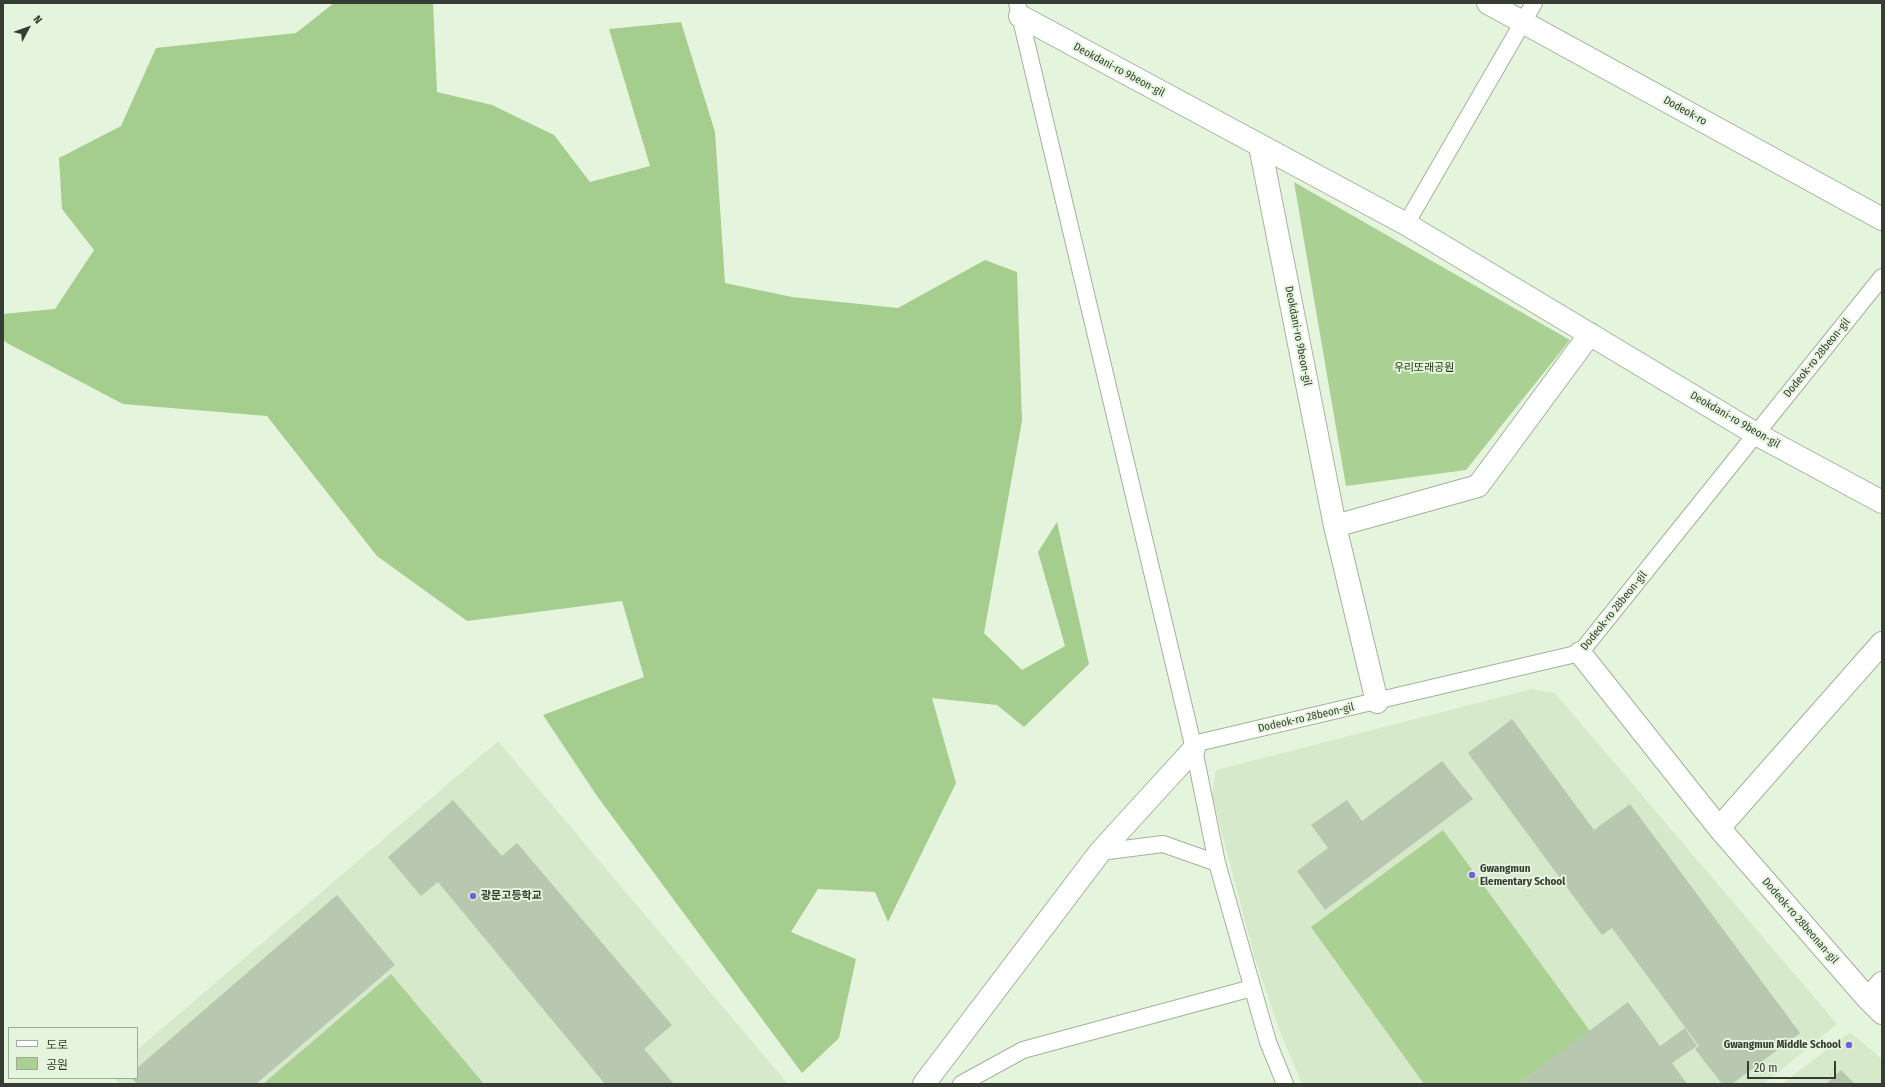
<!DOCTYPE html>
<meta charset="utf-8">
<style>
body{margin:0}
#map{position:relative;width:1885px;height:1087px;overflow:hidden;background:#e5f5dd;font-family:"Fira Sans Condensed","Noto Sans KR",sans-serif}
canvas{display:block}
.frame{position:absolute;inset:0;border:4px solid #373d34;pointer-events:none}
.legend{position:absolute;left:8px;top:1027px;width:130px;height:52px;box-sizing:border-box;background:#e5f5dd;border:1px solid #9fab99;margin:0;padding:5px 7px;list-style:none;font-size:12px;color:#373d34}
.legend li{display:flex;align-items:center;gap:8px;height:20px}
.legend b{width:20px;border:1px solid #9fab99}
.north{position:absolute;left:8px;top:8px;width:40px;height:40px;-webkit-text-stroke:3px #e5f5dd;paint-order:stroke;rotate:49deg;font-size:11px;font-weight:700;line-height:16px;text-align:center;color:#373d34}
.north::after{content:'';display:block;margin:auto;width:14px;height:18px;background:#373d34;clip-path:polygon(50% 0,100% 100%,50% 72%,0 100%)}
.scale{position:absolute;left:1747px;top:1061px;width:89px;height:18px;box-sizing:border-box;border:2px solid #373d34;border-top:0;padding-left:5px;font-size:12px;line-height:14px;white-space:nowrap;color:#373d34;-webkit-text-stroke:3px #e5f5dd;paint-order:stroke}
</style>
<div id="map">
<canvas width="1885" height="1087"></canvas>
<div class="frame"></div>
<ul class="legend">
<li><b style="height:5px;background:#fff"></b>도로</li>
<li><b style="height:11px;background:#abd094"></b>공원</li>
</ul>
<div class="north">N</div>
<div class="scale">20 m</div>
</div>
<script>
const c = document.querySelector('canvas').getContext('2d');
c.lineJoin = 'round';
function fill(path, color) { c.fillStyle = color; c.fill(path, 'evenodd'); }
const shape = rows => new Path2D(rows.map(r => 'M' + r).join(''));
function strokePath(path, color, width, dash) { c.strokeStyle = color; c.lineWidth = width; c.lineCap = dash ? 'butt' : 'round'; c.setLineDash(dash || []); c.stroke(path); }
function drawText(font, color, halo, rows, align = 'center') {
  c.font = font + ' "Fira Sans Condensed","Noto Sans KR",sans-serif'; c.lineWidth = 4; c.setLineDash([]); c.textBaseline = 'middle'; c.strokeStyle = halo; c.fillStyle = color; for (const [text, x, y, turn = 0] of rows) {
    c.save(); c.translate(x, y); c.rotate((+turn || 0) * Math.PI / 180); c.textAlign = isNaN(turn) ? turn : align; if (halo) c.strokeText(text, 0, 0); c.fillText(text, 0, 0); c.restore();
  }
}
fill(shape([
 [1532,689,1555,693,1837,1024,1764,1084,1302,1084,1280,1032,1254,956,1212,795,1216,770],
 [498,741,788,1084,119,1084,114,1078,137,1078,137,1050],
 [1850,1032,1882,1059,1882,1084,1782,1084]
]), '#d6eacb');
fill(shape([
 [1294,182,1570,340,1466,470,1346,486],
 [1443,830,1590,1031,1518,1084,1424,1084,1311,927],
 [391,974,484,1084,263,1084]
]), '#abd094');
fill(shape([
 [334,3,433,3,437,92,492,105,554,135,590,182,650,166,609,29,681,22,715,132,725,283,792,297,898,308,985,260,1017,272,1022,421,984,633,1022,670,1065,646,1038,552,1057,522,1089,664,1024,727,997,705,932,698,956,783,888,922,875,892,818,889,791,932,856,959,839,1038,802,1073,597,796,543,715,644,677,622,601,467,621,377,556,267,416,123,404,5,342,3,335,3,314,55,309,94,250,62,209,59,158,121,126,156,48,296,33]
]), '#a5cd8d');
fill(shape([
 [1512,719,1594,830,1630,804,1800,1033,1732,1084,1722,1084,1695,1049,1699,1046,1612,928,1602,935,1468,753],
 [1442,761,1473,799,1325,910,1297,871,1328,848,1311,825,1347,800,1362,821],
 [453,800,502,856,517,843,672,1025,644,1049,674,1084,605,1084,438,882,421,896,388,857],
 [337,895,395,965,256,1084,137,1084,132,1078,137,1078,137,1068],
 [1628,1002,1660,1046,1685,1028,1697,1046,1672,1063,1687,1084,1518,1084],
 [1841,1070,1855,1084,1826,1084]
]), '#b8c7af');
const service = shape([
 [1017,3,1194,749,1217,863,1268,1042,1285,1084],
 [1406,224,1534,3],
 [1193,744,1580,653,1882,277],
 [1100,852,1163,844,1217,863],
 [961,1084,1023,1050,1252,988]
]);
const minor = shape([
 [1020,16,1406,224,1756,434,1882,502],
 [1260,146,1335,526,1377,702],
 [1335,526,1478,486,1590,334],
 [1580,653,1719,828,1868,999,1882,1013],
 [1719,828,1882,643],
 [1868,999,1882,983],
 [924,1084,1100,852,1194,749]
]);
const tertiary = shape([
 [1488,3,1882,219]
]);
strokePath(service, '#a3b29b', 18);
strokePath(minor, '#a3b29b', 24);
strokePath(tertiary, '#a3b29b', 24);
strokePath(service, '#fff', 16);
strokePath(minor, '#fff', 22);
strokePath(tertiary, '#fff', 22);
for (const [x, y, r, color] of [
 [1472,875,4,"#7062dd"],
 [473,896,4,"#7062dd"],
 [1849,1045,4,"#7062dd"]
]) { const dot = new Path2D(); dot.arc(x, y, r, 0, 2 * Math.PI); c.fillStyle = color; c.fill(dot); strokePath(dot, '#e5f5dd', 1.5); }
drawText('11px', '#373d34', '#e5f5dd', [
 ["Deokdani-ro 9beon-gil",1119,70,28],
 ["Dodeok-ro",1685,111,29],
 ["Deokdani-ro 9beon-gil",1298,336,79],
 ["Dodeok-ro 28beon-gil",1817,358,-51],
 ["Deokdani-ro 9beon-gil",1735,420,30],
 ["Dodeok-ro 28beon-gil",1614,611,-51],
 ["Dodeok-ro 28beon-gil",1306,718,-13],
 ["Dodeok-ro 28beonan-gil",1800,921,49]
]);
drawText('11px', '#213a0d', '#e5f5dd', [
 ["우리또래공원",1424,368]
]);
drawText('bold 11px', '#373d34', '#e5f5dd', [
 ["Gwangmun",1480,869],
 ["Elementary School",1480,882],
 ["광문고등학교",481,896],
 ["Gwangmun Middle School",1841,1045,"right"]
], 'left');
</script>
